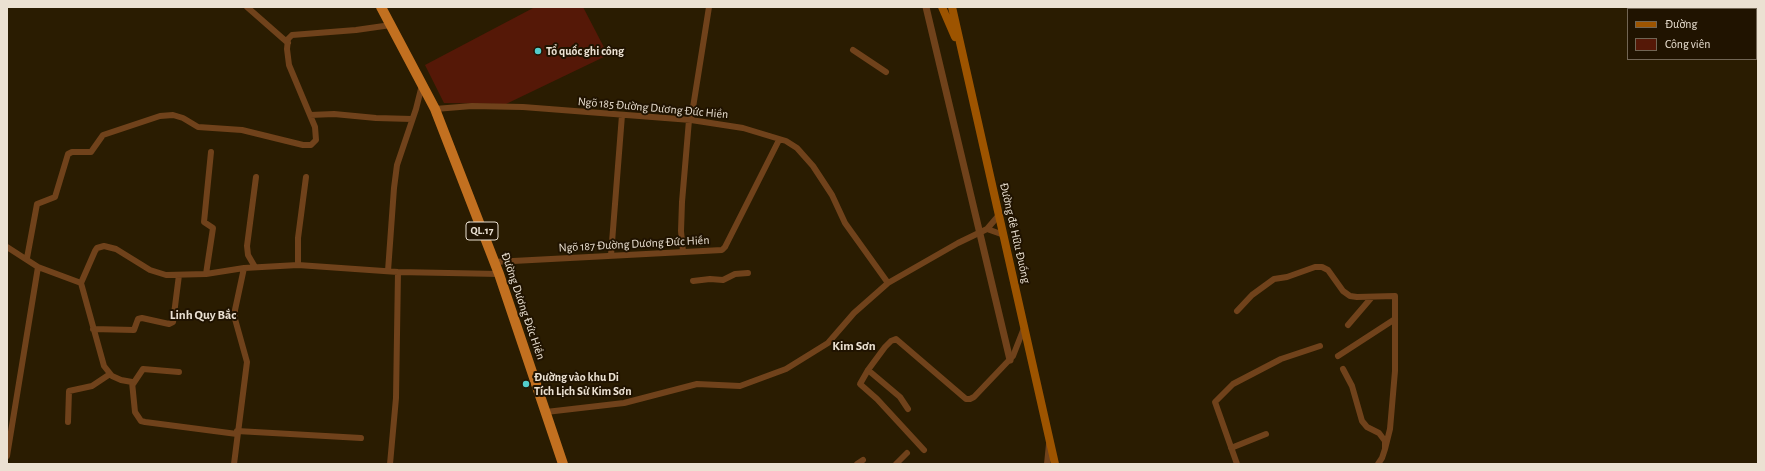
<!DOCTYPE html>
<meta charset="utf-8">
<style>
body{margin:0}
#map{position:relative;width:1765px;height:471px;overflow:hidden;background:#2a1c01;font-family:"Alegreya Sans",sans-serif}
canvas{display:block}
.frame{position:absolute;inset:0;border:8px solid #ebe1d2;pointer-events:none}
.legend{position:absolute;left:1627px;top:8px;width:130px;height:52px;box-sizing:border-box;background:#201300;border:1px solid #716554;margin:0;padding:5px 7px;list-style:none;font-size:12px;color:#ebe1d2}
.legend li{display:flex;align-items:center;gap:8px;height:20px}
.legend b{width:20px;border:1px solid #716554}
</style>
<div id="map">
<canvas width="1765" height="471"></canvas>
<div class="frame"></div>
<ul class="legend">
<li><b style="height:5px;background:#9d5400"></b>Đường</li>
<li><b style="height:11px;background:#551807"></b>Công viên</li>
</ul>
</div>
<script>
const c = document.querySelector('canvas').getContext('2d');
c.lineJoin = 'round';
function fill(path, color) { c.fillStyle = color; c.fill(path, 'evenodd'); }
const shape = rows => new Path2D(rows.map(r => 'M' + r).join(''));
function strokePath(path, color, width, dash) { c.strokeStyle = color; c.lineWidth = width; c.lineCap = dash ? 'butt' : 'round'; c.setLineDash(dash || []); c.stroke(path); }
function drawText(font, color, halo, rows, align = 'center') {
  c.font = font + ' "Alegreya Sans",sans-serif'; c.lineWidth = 4; c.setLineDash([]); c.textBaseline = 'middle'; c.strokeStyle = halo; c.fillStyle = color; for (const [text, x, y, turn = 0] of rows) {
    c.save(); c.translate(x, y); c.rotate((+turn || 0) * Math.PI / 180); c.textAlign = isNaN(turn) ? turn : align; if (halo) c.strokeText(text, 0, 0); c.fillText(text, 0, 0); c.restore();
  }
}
fill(shape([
 [535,7,583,7,608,55,506,104,444,103,425,65]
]), '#551807');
strokePath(shape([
 [247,7,288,43],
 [853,50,886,72],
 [435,109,472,106,523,107,691,120,743,128,786,141,797,148,813,166,832,195,845,223,888,283],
 [310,115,334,114,376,118,412,119],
 [691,120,709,7],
 [987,229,1004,235],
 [7,247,38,267],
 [683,252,681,231,682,202,689,120],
 [611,255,622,115],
 [27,258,37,204,55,197,68,154,72,152,91,152,103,135,160,116,173,115,183,118,198,127,242,130,303,145,311,145,316,140,315,127,289,65,287,49,288,39,292,35,356,30,391,25],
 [494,262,722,250,725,247,779,140],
 [298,265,298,238,306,177],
 [255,267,248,255,247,246,256,177],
 [388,271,394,188,397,165,416,109,422,85],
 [206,274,213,228,204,222,211,152],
 [693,281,710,279,723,280,735,274,748,273],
 [1237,311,1252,295,1274,279,1287,277,1315,267,1322,267,1328,270,1343,291,1350,296,1357,297,1395,296,1395,371,1390,429,1385,449],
 [1348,325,1372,297],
 [93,329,134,330,138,319,142,318,169,324,173,322,179,275],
 [1338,356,1395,319],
 [1343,369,1352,386,1362,421,1367,427,1379,433,1385,441,1385,449,1382,458,1378,464],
 [868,370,900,397,908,409],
 [133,384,143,369,179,372],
 [546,412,624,403,697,384,740,386,786,369,828,343,854,313,888,283,958,243,987,229,999,215],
 [68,422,69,391,92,386,110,374],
 [237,431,361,438],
 [237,434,145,422,141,421,135,412,132,382,121,380,112,376,104,366,81,283,95,251,97,248,104,246,116,249,150,270,166,275,206,274,244,268],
 [1231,448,1266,434],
 [924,450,877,399,860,384,868,370,885,347,891,341,896,339,966,399,970,399,974,397,1013,356,1024,328],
 [7,456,38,267,81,283],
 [234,464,247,362,235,319,235,310,244,268,298,265,398,272,499,274],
 [390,464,396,398,398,272],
 [857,464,863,460],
 [896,464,907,453],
 [1047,464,1049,444],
 [1237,464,1215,402,1233,384,1281,359,1320,346]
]), '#70421b', 6);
strokePath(shape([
 [926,7,1010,360]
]), '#70421b', 7);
strokePath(shape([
 [942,7,955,37],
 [952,7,1055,464]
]), '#9d5400', 8);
strokePath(shape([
 [381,7,435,109,499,274,563,464]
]), '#c27020', 10);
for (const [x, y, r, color] of [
 [538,51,4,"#53cdcb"],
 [526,384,4,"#53cdcb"]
]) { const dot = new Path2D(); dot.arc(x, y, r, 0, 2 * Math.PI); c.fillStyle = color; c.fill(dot); strokePath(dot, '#201300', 1.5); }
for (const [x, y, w] of [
 [482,231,32]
]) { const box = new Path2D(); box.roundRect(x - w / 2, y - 9, w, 18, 3); c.fillStyle = '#201300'; c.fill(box); strokePath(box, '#ebe1d2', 1); }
drawText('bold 11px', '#ebe1d2', null, [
 ["QL.17",482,231]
]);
drawText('bold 12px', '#ebe1d2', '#201300', [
 ["Tổ quốc ghi công",546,51],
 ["Đường vào khu Di",534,377],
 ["Tích Lịch Sử Kim Sơn",534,391]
], 'left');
drawText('12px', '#ebe1d2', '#201300', [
 ["Ngõ 185 Đường Dương Đức Hiền",653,108,5],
 ["Đường đê Hữu Đuống",1015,233,77],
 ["Ngõ 187 Đường Dương Đức Hiền",634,244,-3],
 ["Đường Dương Đức Hiền",523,306,71]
]);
drawText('bold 13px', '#ebe1d2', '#201300', [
 ["Linh Quy Bắc",203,315],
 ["Kim Sơn",854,346]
]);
</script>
